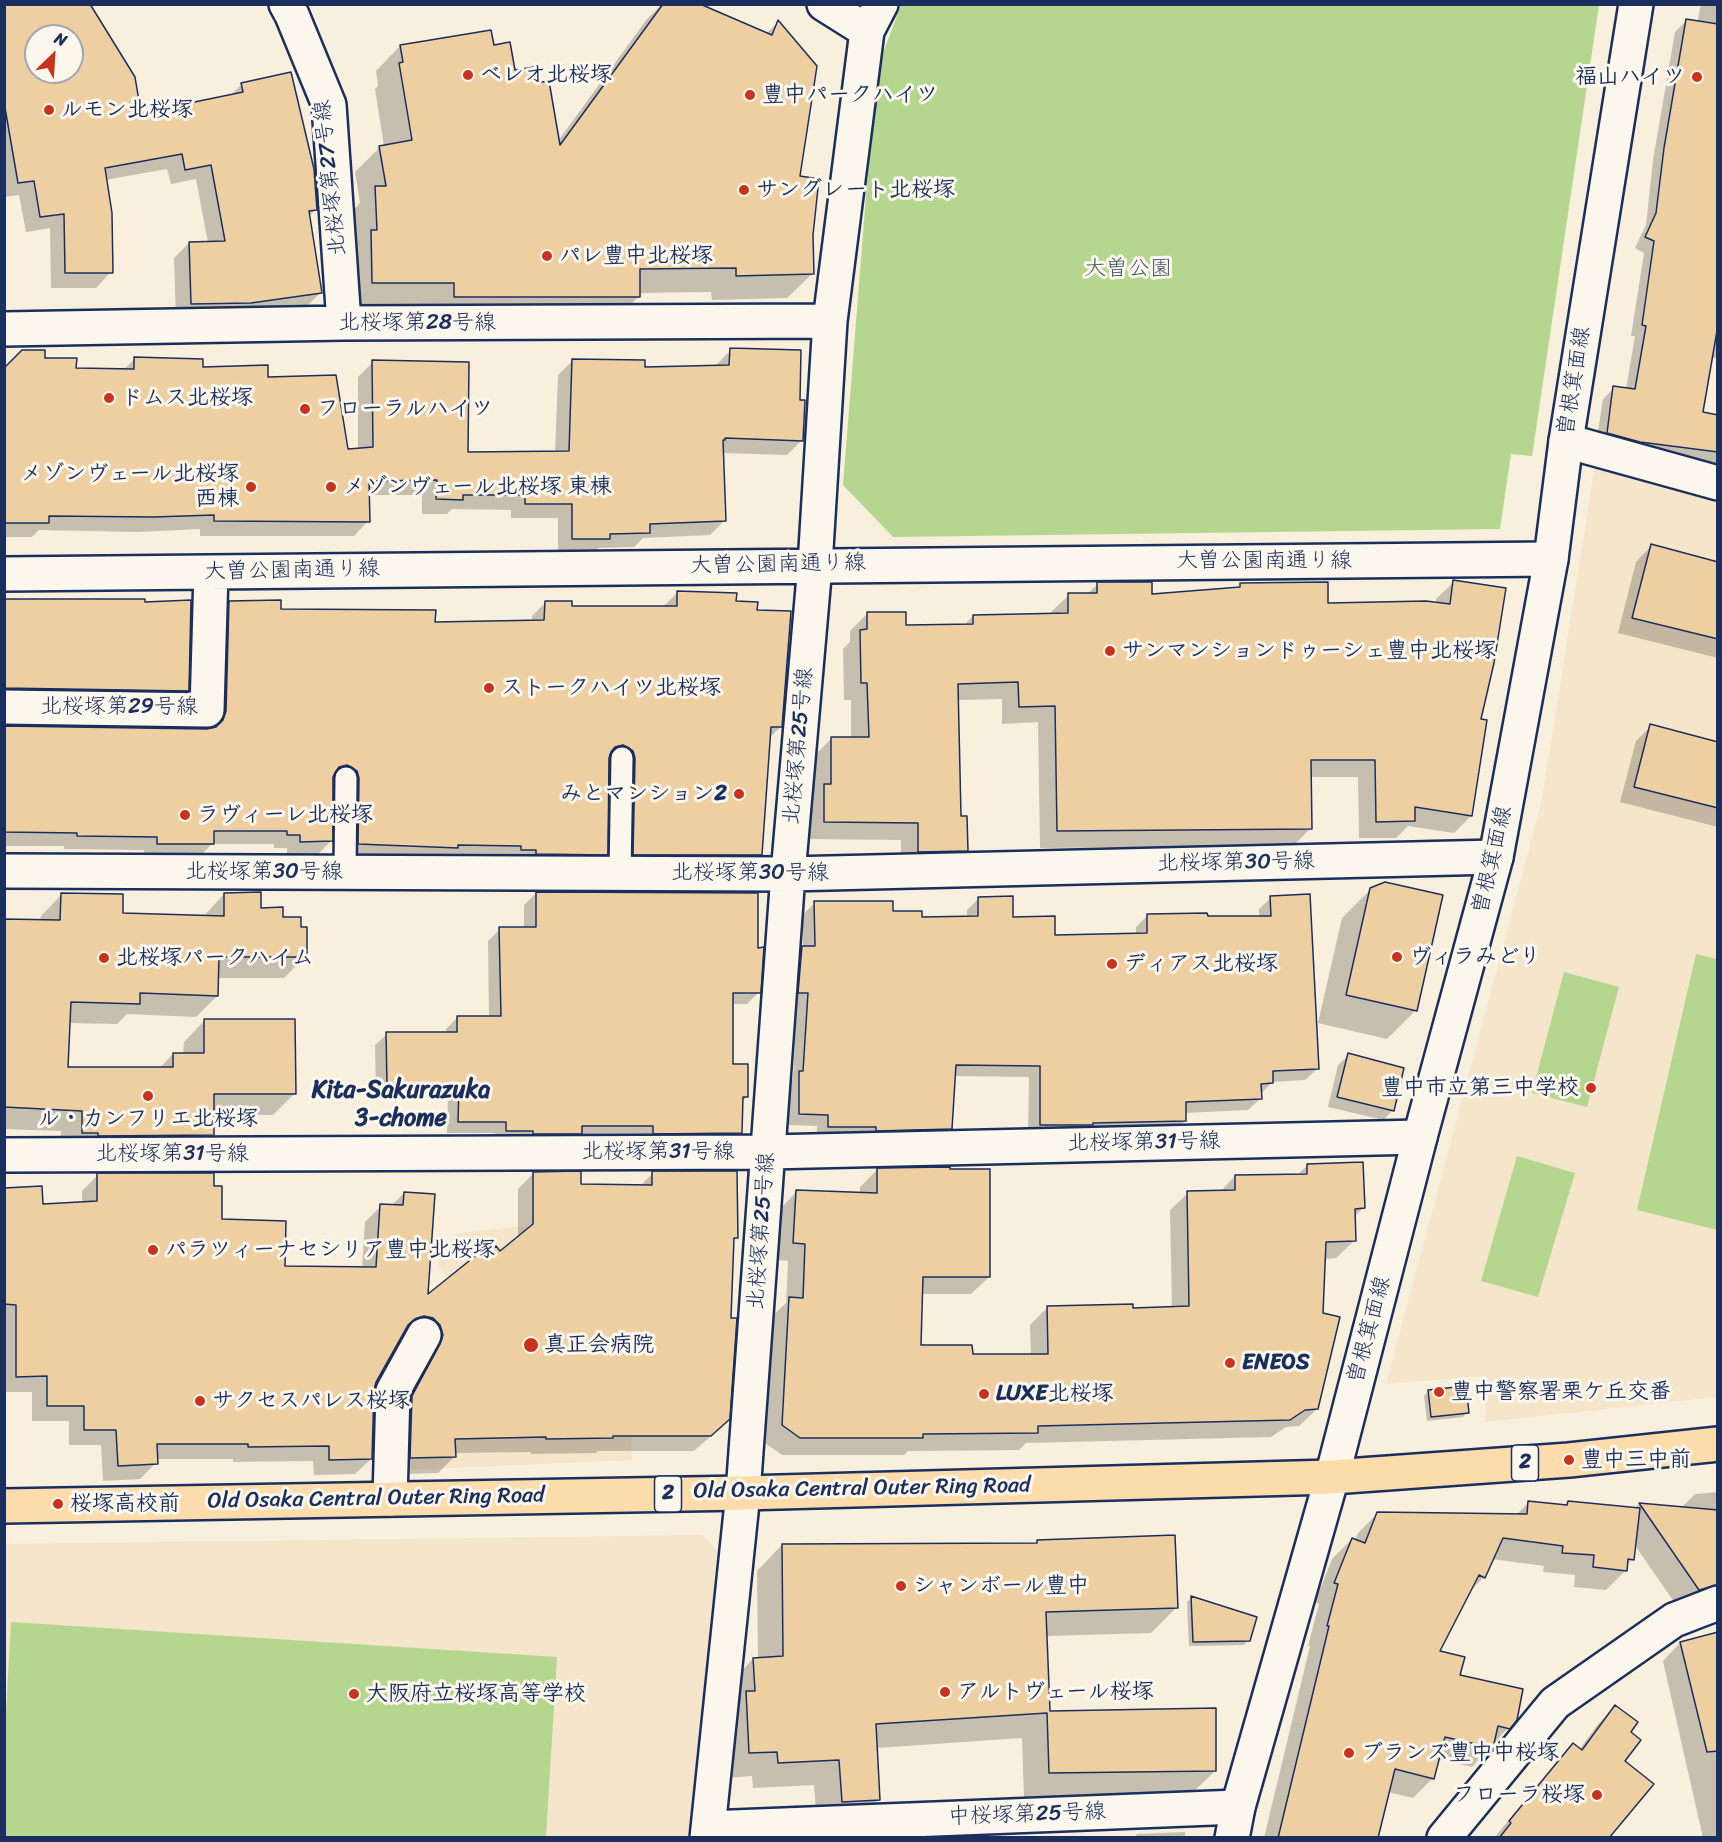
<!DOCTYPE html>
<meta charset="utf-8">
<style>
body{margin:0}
#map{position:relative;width:1722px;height:1842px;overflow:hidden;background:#f8efdd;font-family:Sriracha,sans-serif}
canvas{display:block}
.frame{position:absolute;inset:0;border:6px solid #1b2f5e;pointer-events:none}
.north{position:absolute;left:24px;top:24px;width:60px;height:60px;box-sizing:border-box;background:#fbf7ec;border:2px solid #a1a7b3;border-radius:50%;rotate:25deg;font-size:16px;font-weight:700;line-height:24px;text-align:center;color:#1b2f5e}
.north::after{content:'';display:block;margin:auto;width:21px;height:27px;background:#c8321e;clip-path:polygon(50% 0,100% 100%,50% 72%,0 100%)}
</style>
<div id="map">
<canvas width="1722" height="1842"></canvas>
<div class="frame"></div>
<div class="north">N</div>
</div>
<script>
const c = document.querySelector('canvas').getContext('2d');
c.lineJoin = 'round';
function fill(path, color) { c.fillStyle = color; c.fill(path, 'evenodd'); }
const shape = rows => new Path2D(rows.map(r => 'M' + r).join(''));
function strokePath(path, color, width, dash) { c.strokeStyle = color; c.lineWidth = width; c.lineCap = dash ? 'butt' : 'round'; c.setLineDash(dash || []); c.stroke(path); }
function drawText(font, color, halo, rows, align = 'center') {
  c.font = font + ' Sriracha,"Klee One",sans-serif'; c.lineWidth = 6; c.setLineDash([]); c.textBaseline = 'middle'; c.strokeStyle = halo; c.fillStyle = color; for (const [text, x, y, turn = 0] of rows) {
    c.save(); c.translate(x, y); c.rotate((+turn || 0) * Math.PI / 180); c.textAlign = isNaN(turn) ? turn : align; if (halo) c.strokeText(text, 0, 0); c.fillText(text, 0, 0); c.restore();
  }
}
fill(shape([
 [1595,464,1717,499,1717,1397,1485,1422,1486,1376,1386,1384,1542,800],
 [528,1226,531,1248,626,1231,632,1460,406,1470,402,1388,464,1301,438,1266,440,1251,458,1233],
 [702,1535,718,1551,688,1837,5,1837,4,1544]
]), '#f5e5cb');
fill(shape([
 [901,5,1599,5,1532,456,1511,454,1500,529,893,537,843,485,876,71],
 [1696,954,1717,959,1717,1230,1637,1210],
 [1564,972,1619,987,1587,1107,1532,1093],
 [1517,1156,1575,1173,1538,1297,1481,1281],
 [11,1622,557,1657,546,1837,5,1837,5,1731]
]), '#b5d68f');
fill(shape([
 [4,4,85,4,139,115,230,96,241,85,316,209,309,216,321,292,306,307,176,319,174,258,189,243,208,243,196,179,171,184,167,169,105,180,111,272,96,288,51,288,50,228,26,232,19,195,4,197],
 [36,36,72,36,72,72,36,72],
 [662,4,696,4,766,34,778,22,799,178,811,235,812,274,787,298,712,300,711,292,638,293,638,297,614,322,348,307,351,213,360,203,355,172,380,147,384,146,375,89,378,86,376,71,400,46,493,47,514,72,535,84,558,141,647,19],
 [1701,4,1718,4,1718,358,1711,358,1701,413,1718,417,1718,474,1596,444,1603,399,1614,388,1626,389,1635,336,1631,336,1644,253,1635,248,1646,225,1653,160,1675,32,1686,21,1697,23],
 [731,350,798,401,802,440,787,455,722,453,725,520,710,535,643,538,634,547,598,548,593,553,558,554,558,518,511,518,511,510,452,509,447,514,422,514,422,495,368,495,368,521,354,536,200,536,200,529,138,532,39,530,32,537,4,537,4,369,23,352,75,369,123,370,135,359,267,378,347,451,358,450,358,377,373,362,466,453,555,453,558,375,573,360,644,368,716,367,716,365],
 [1651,546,1718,563,1718,658,1618,633,1636,562],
 [1454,582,1479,720,1471,816,1454,833,1408,826,1396,838,1359,838,1358,777,1310,777,1310,829,1293,846,1040,848,1038,722,1002,724,1002,699,957,700,959,818,966,850,949,868,901,869,901,840,807,839,807,803,814,796,814,756,831,739,851,739,851,700,844,700,843,649,850,642,850,631,867,614,905,626,964,625,973,616,1051,615,1051,612,1069,595,1087,594,1098,584,1150,596,1236,589,1241,584,1327,605,1436,604,1436,599],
 [677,593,735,602,756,611,781,727,769,738,761,854,747,868,620,867,616,760,608,758,606,854,593,867,345,857,344,785,332,778,331,841,318,854,287,855,287,848,274,848,274,844,212,844,199,857,144,857,144,850,64,849,64,846,4,846,4,727,212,729,216,616,230,602,280,610,434,623,532,622,532,616,546,602,571,608,664,606],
 [4,600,187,690,174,704,4,701],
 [1651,726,1718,743,1718,827,1620,802,1636,741],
 [1371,889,1416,1010,1387,1039,1318,1023,1342,918],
 [536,893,759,992,747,1004,731,1004,732,1066,747,1097,741,1102,741,1133,729,1144,495,1142,495,1133,447,1133,448,1095,376,1096,375,1045,387,1034,446,1033,446,1029,458,1017,489,1017,488,941,500,929,524,928,524,905],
 [62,894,121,915,203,917,224,894,281,919,306,956,284,978,217,978,217,996,196,1017,127,1014,117,1024,68,1023,66,1068,159,1069,173,1054,183,1054,184,1042,205,1020,294,1094,273,1115,213,1115,213,1135,191,1156,61,1153,61,1131,4,1129,4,920,40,921,41,916],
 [979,898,1011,918,1054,936,1136,935,1136,927,1148,915,1259,918,1259,909,1271,898,1317,1069,1305,1080,1272,1082,1260,1095,1260,1099,1248,1110,1185,1113,1185,1121,1173,1132,1028,1136,1029,1077,954,1076,951,1128,939,1140,817,1138,817,1126,788,1125,788,1084,793,1079,797,1004,787,1004,790,959,803,948,803,914,815,903,892,912,921,918,967,918,967,910],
 [1349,1055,1393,1110,1383,1120,1328,1107,1338,1065],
 [1308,1165,1363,1208,1354,1217,1354,1241,1336,1258,1324,1259,1317,1409,1299,1426,1286,1427,1271,1437,1026,1443,1019,1450,908,1451,904,1455,782,1455,765,1443,772,1316,786,1303,788,1261,776,1260,779,1210,796,1192,860,1194,860,1187,877,1170,989,1277,971,1294,921,1294,920,1347,971,1356,1031,1356,1030,1325,1048,1307,1172,1308,1170,1210,1188,1193,1220,1192,1235,1176,1297,1175],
 [534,1173,579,1186,639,1187,653,1173,736,1238,732,1242,712,1435,694,1451,598,1451,596,1453,531,1454,531,1452,454,1453,454,1457,438,1473,395,1474,418,1334,406,1331,402,1333,375,1382,373,1390,371,1459,355,1474,314,1475,313,1461,233,1462,233,1459,156,1459,156,1463,140,1479,103,1481,101,1445,69,1445,69,1421,32,1421,32,1392,4,1392,4,1189,41,1205,82,1203,82,1191,98,1175,213,1187,220,1220,283,1268,362,1269,365,1222,381,1206,391,1206,404,1193,426,1297,486,1255,500,1254,518,1239,518,1189],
 [1429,1391,1467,1412,1463,1417,1427,1421,1424,1396],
 [1718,1492,1718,1585,1679,1609,1634,1544,1632,1559,1626,1566,1625,1571,1606,1590,1574,1587,1575,1575,1543,1572,1544,1566,1492,1559,1484,1577,1467,1594,1438,1652,1458,1676,1508,1728,1472,1767,1438,1759,1433,1778,1413,1798,1388,1792,1377,1838,1264,1838,1310,1646,1308,1646,1319,1604,1315,1602,1332,1559,1352,1539,1355,1541,1358,1533,1378,1513,1516,1515,1529,1502,1565,1506,1568,1503,1635,1509,1639,1504,1681,1508,1695,1494],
 [1038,1541,1177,1607,1151,1633,1046,1636,1048,1712,1215,1771,1189,1796,1024,1798,1022,1738,876,1748,878,1800,853,1825,817,1827,814,1785,753,1788,752,1776,724,1778,728,1685,753,1659,758,1659,757,1571,782,1545,1034,1545],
 [1191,1598,1249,1640,1244,1645,1189,1646,1187,1602],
 [1718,1633,1718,1838,1703,1838,1663,1661,1680,1643],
 [1615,1707,1628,1733,1623,1761,1555,1838,1494,1838,1556,1763,1573,1745,1579,1750,1598,1724],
 [1185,1832,1185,1838,1134,1838,1137,1834]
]), '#0003');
const building = shape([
 [4,4,90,4,135,77,141,113,243,92,241,83,291,72,314,169,317,210,309,211,322,293,251,303,191,304,189,242,225,241,211,165,185,170,182,154,105,168,112,213,113,273,65,273,64,214,40,217,34,181,18,183,4,102,4,4],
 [36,36,72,36,72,72,36,72,36,36],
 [663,4,700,4,772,35,778,20,817,66,800,176,819,179,813,235,814,274,736,276,736,268,640,269,640,297,454,297,454,283,372,283,371,230,377,230,375,186,386,186,379,146,412,140,399,63,403,62,400,45,491,30,494,45,510,42,515,70,534,67,536,83,549,81,560,145,663,4],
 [1686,19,1718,24,1718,325,1703,412,1718,415,1718,452,1640,442,1607,433,1613,386,1635,389,1646,326,1642,325,1654,241,1645,237,1656,213,1664,148,1686,19],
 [730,348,801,350,800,400,805,400,803,441,725,438,725,440,723,440,726,521,650,524,650,533,610,534,610,539,572,539,572,504,525,504,525,495,463,495,463,500,436,499,437,480,369,481,370,522,214,521,214,515,153,517,49,516,49,523,5,523,5,367,22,350,45,350,45,358,77,358,76,368,134,369,134,357,203,359,203,367,268,365,268,377,336,375,348,449,373,447,372,360,469,362,468,452,569,451,572,359,645,360,645,367,729,365,730,348],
 [1651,544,1718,562,1718,639,1632,618,1651,544],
 [1453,580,1506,588,1494,663,1481,719,1487,720,1472,816,1415,807,1415,821,1376,822,1375,760,1311,760,1312,829,1057,831,1055,706,1019,707,1018,682,958,684,961,816,967,816,968,851,918,852,918,823,824,822,824,784,831,784,831,737,869,737,867,683,861,683,860,630,867,629,867,612,906,612,906,625,973,624,973,615,1068,613,1068,593,1097,593,1097,582,1152,582,1152,594,1240,587,1240,583,1328,582,1328,603,1426,601,1450,604,1453,580],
 [677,591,737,593,736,601,758,602,757,610,791,611,782,727,771,727,762,855,633,855,635,758,633,751,623,745,615,747,611,752,609,758,608,855,536,854,536,850,521,850,521,846,458,845,458,848,358,844,359,778,357,771,347,765,339,767,333,777,333,841,300,842,300,835,287,835,287,831,214,831,214,844,157,844,157,837,77,836,77,833,4,832,4,726,207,729,216,727,223,720,226,711,229,601,281,600,281,609,436,610,435,622,544,620,545,601,572,601,572,606,677,606,677,591],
 [4,599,145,599,145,602,191,600,189,691,4,688,4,599],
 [1650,724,1718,742,1718,808,1634,787,1650,724],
 [1385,882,1443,895,1417,1011,1346,995,1370,888,1385,882],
 [261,892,261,908,283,907,283,917,301,917,301,927,307,927,307,957,219,957,218,996,140,993,140,1004,71,1002,68,1067,173,1067,173,1053,204,1053,204,1019,295,1019,296,1094,214,1094,214,1135,98,1136,98,1133,82,1133,82,1111,4,1107,4,919,60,920,61,893,123,894,123,913,224,916,224,893,261,892],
 [536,892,758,893,758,948,764,947,761,993,733,993,733,1064,748,1064,748,1097,743,1097,742,1133,653,1134,653,1126,582,1126,582,1134,533,1134,533,1131,506,1131,506,1122,458,1122,459,1084,387,1085,386,1032,457,1032,457,1016,501,1016,499,927,536,927,536,892],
 [1310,894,1319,1069,1273,1071,1273,1083,1261,1084,1262,1099,1186,1102,1186,1121,1093,1123,1093,1125,1040,1125,1040,1066,956,1065,952,1129,876,1131,876,1127,828,1127,828,1115,799,1114,799,1071,803,1071,808,993,798,993,802,946,815,946,814,901,893,901,893,911,922,911,922,917,978,916,978,897,1013,896,1013,917,1055,916,1055,935,1147,933,1147,914,1207,913,1208,916,1271,916,1270,896,1310,894],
 [1348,1053,1404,1068,1394,1111,1337,1097,1348,1053],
 [1363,1162,1365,1208,1355,1209,1356,1241,1326,1242,1323,1313,1340,1317,1318,1409,1305,1410,1290,1420,1038,1426,1038,1433,923,1434,923,1438,800,1438,782,1425,789,1297,803,1298,805,1244,793,1243,796,1190,877,1193,877,1168,950,1167,950,1169,990,1169,990,1277,923,1277,921,1345,972,1345,973,1354,1048,1354,1047,1306,1133,1304,1133,1308,1189,1306,1187,1191,1235,1190,1235,1175,1307,1174,1307,1164,1363,1162],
 [581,1171,581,1184,652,1185,652,1171,737,1171,738,1238,734,1238,731,1318,737,1318,730,1419,711,1436,613,1436,613,1438,546,1439,546,1437,455,1439,456,1457,410,1458,412,1396,440,1344,443,1335,440,1325,433,1318,424,1316,415,1319,408,1325,376,1382,374,1390,372,1459,329,1460,329,1446,248,1447,248,1444,157,1444,158,1464,118,1466,116,1430,84,1430,84,1406,47,1406,47,1376,16,1377,16,1305,4,1304,4,1188,42,1186,43,1204,97,1201,97,1173,214,1173,214,1186,222,1186,222,1219,286,1221,285,1266,376,1267,380,1204,403,1205,404,1192,435,1194,428,1294,484,1249,487,1253,496,1246,500,1251,533,1224,533,1172,581,1171],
 [1466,1386,1469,1413,1431,1417,1428,1390,1466,1386],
 [1528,1501,1567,1505,1568,1501,1640,1508,1634,1560,1628,1559,1627,1571,1593,1567,1594,1555,1562,1553,1563,1546,1503,1538,1485,1578,1479,1575,1440,1651,1465,1657,1460,1675,1523,1689,1517,1720,1510,1729,1498,1726,1493,1748,1445,1737,1434,1779,1395,1769,1378,1838,1278,1838,1329,1626,1327,1626,1338,1584,1334,1583,1352,1538,1365,1543,1377,1512,1527,1514,1528,1501],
 [1639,1503,1718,1510,1718,1585,1699,1590,1639,1503],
 [1175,1535,1178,1608,1046,1612,1050,1711,1216,1708,1216,1771,1049,1773,1047,1713,876,1724,880,1800,842,1802,839,1760,778,1763,777,1752,749,1753,746,1691,755,1691,753,1658,783,1656,782,1544,1037,1543,1037,1540,1175,1535],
 [1191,1596,1257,1617,1250,1641,1193,1642,1191,1596],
 [1718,1632,1718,1751,1707,1752,1680,1642,1718,1632],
 [1615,1705,1638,1722,1631,1732,1641,1740,1625,1761,1654,1784,1609,1838,1499,1838,1511,1823,1509,1821,1573,1743,1582,1750,1615,1705]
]);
fill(building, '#eecfa1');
strokePath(building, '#1b2f5e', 1.5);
const service = shape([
 [345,872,346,778],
 [620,873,622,758]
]);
const minor = shape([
 [286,4,292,15,329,105,344,323],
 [824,4,867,31],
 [4,329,344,323,830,321],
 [1566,441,1718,483],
 [4,574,1551,559],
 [4,707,207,710,211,572],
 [4,871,788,874,1496,857],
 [4,1155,768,1152,1420,1137],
 [390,1499,393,1391,424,1335],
 [708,1828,1238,1807],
 [707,1838,743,1493,788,874,815,565,830,321,867,31,881,4],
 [1444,1838,1555,1703,1674,1620,1718,1603]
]);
const tertiary = shape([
 [1232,1838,1238,1807,1332,1477,1420,1137,1496,857,1551,559,1566,441,1636,4]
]);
const primary = shape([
 [4,1506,743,1493,1332,1477,1569,1460,1718,1444]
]);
strokePath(service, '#1b2f5e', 26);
strokePath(minor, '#1b2f5e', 38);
strokePath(tertiary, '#1b2f5e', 38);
strokePath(primary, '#1b2f5e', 38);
strokePath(service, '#fbf7ec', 21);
strokePath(minor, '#fbf7ec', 33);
strokePath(tertiary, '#fbf7ec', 33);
strokePath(primary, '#fddcac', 33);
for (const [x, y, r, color] of [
 [468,75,6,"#c8321e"],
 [1697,77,6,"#c8321e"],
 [750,95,6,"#c8321e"],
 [49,110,6,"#c8321e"],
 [744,190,6,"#c8321e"],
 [547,256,6,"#c8321e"],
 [109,398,6,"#c8321e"],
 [305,409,6,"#c8321e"],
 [251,487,6,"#c8321e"],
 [331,487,6,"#c8321e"],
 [1110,651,6,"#c8321e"],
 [489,688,6,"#c8321e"],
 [739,794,6,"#c8321e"],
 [185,815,6,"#c8321e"],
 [1397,957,6,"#c8321e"],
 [104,958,6,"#c8321e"],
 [1112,964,6,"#c8321e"],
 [1591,1088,6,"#c8321e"],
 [148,1096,6,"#c8321e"],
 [153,1250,6,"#c8321e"],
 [531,1345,8,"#c8321e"],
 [1230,1363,6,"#c8321e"],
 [1439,1392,6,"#c8321e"],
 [984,1394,6,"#c8321e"],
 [200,1401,6,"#c8321e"],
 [1569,1460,6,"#c8321e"],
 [58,1504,6,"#c8321e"],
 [901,1586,6,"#c8321e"],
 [945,1692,6,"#c8321e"],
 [354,1694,6,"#c8321e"],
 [1349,1753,6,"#c8321e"],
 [1597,1795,6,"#c8321e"]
]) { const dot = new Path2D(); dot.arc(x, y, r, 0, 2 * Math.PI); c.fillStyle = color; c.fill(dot); strokePath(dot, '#fbf7ec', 2); }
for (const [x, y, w] of [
 [1525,1463,27],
 [668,1494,27]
]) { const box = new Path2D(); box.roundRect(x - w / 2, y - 18, w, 36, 4.5); c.fillStyle = '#fbf7ec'; c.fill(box); strokePath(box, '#1b2f5e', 1.5); }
drawText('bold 21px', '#1b2f5e', null, [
 ["2",1525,1463],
 ["2",668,1494]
]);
drawText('bold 22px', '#1b2f5e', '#fbf7ec', [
 ["ベレオ北桜塚",480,75],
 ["福山ハイツ",1685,77,"right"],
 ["豊中パークハイツ",762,95],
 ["ルモン北桜塚",61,110],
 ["サングレート北桜塚",756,190],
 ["パレ豊中北桜塚",559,256],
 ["ドムス北桜塚",121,398],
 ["フローラルハイツ",317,409],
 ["メゾンヴェール北桜塚",239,474,"right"],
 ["西棟",239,499,"right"],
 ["メゾンヴェール北桜塚 東棟",343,487],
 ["サンマンションドゥーシェ豊中北桜塚",1122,651],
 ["ストークハイツ北桜塚",501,688],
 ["みとマンション2",727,794,"right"],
 ["ラヴィーレ北桜塚",197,815],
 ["ヴィラみどり",1409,957],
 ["北桜塚パークハイム",116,958],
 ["ディアス北桜塚",1124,964],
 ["豊中市立第三中学校",1579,1088,"right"],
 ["ル・カンフリエ北桜塚",148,1119,"center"],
 ["パラツィーナセシリア豊中北桜塚",165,1250],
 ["真正会病院",544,1345],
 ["ENEOS",1242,1363],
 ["豊中警察署栗ケ丘交番",1451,1392],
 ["LUXE北桜塚",996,1394],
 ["サクセスパレス桜塚",212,1401],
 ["豊中三中前",1581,1460],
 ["桜塚高校前",70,1504],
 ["シャンボール豊中",913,1586],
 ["アルトヴェール桜塚",957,1692],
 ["大阪府立桜塚高等学校",366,1694],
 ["ブランズ豊中中桜塚",1361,1753],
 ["フローラ桜塚",1585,1795,"right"]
], 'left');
drawText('22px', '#1b2f5e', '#fbf7ec', [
 ["北桜塚第27号線",331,178,-96],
 ["北桜塚第28号線",417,323],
 ["曽根箕面線",1575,381,-81],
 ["大曽公園南通り線",1264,561],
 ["大曽公園南通り線",778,565,-1],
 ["大曽公園南通り線",292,571,-1],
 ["北桜塚第29号線",119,707],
 ["北桜塚第25号線",799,746,-85],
 ["曽根箕面線",1493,860,-77],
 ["北桜塚第30号線",1236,863,-1],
 ["北桜塚第30号線",264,872],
 ["北桜塚第30号線",750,873],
 ["北桜塚第31号線",1144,1143,-1],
 ["北桜塚第31号線",658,1152],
 ["北桜塚第31号線",172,1154],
 ["北桜塚第25号線",762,1231,-86],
 ["曽根箕面線",1370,1330,-75],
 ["Old Osaka Central Outer Ring Road",862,1489,-1],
 ["Old Osaka Central Outer Ring Road",376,1499,-1],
 ["中桜塚第25号線",1027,1815,-2]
]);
drawText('22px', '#42596a', '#fbf7ec', [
 ["大曽公園",1128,269]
]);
drawText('bold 24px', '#1b2f5e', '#fbf7ec', [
 ["Kita-Sakurazuka",401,1091],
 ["3-chome",401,1119]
]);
</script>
